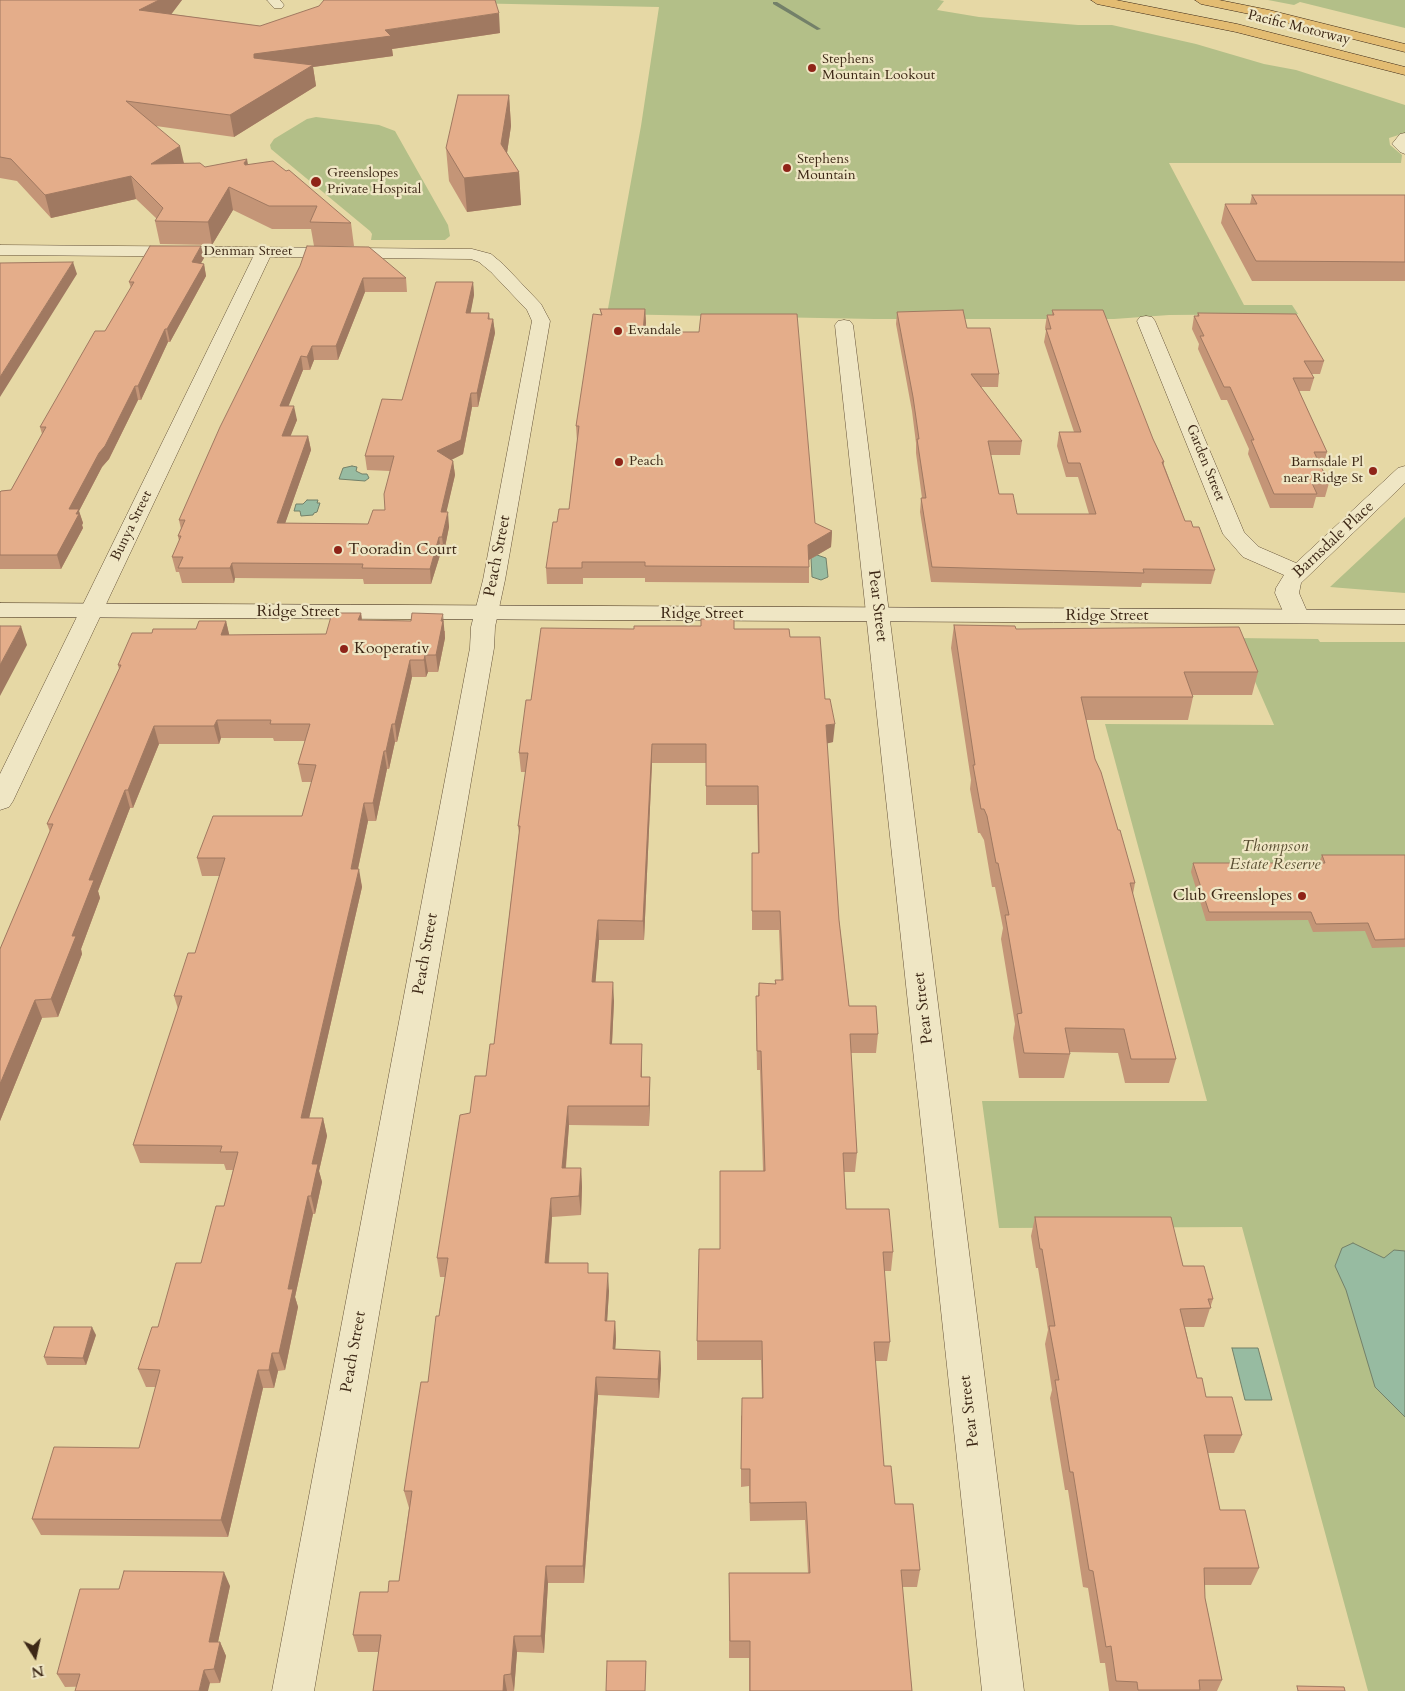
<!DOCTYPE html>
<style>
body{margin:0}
#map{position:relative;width:1405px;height:1691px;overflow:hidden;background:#e6d8a5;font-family:Cardo,serif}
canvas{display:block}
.north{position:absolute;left:10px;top:1631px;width:50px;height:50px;-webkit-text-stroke:4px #efe6c4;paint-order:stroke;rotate:170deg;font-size:14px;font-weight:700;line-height:20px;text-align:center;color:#3d2816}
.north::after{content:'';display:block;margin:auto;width:18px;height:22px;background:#3d2816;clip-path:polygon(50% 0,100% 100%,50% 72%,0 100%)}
</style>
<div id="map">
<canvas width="1405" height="1691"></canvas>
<div class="north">N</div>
</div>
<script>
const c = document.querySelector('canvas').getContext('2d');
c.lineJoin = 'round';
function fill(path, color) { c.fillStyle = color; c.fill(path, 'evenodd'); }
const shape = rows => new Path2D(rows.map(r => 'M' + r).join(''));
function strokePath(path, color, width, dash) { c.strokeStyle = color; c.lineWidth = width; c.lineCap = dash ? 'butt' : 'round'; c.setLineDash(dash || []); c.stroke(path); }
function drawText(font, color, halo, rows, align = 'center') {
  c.font = font + ' Cardo,serif'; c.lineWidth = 4.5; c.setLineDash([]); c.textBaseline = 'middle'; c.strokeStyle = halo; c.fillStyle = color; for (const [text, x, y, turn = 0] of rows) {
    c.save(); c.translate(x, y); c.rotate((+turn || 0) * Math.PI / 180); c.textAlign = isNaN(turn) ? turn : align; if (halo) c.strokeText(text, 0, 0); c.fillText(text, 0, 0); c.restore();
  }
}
fill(shape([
 [315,0,939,0,944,1,937,10,979,17,1078,25,1112,25,1196,44,1264,64,1296,70,1405,105,1405,133,1389,138,1390,145,1402,155,1401,163,1169,163,1244,305,1292,305,1298,314,1169,315,1114,319,874,319,607,314,641,126,659,7],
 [1268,0,1405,0,1405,28,1300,2,1294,5],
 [316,117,379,125,395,131,448,225,450,236,445,240,371,240,372,234,370,231,271,149,270,145,274,139,307,119],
 [1405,517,1405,593,1330,587],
 [1236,638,1318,639,1320,642,1405,642,1405,1691,1368,1691,1242,1227,999,1228,982,1101,1207,1101,1105,724,1274,725]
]), '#b3bf88');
const water = shape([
 [352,466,357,467,356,471,362,474,367,474,369,478,365,481,339,479,343,468,352,466],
 [307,500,318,500,317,503,320,503,317,512,314,513,313,515,301,516,300,511,294,511,296,504,303,504,307,500],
 [817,555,826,558,828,577,821,580,812,577,811,558,817,555],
 [1353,1243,1384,1258,1394,1250,1405,1251,1405,1417,1375,1387,1346,1290,1335,1266,1342,1248,1353,1243],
 [1232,1348,1258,1348,1272,1400,1245,1400,1232,1348]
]);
fill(water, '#97bba1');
strokePath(water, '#738069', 1);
fill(shape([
 [773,2,777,2,821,29,817,30,773,4,773,2]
]), '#738069');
const street = shape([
 [267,0,280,0,284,5,282,8,274,8,267,0],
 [1405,133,1405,154,1400,152,1392,144,1400,134,1405,133],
 [0,245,472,249,491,254,503,264,541,304,550,321,505,580,495,627,494,648,314,1691,272,1691,470,648,471,627,483,580,532,321,527,310,491,272,479,262,471,259,270,257,13,801,9,807,0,810,0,774,253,257,0,255,0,245],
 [1146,316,1152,317,1155,321,1244,532,1259,547,1296,563,1398,468,1405,466,1405,483,1301,583,1299,593,1309,616,1305,621,1297,623,1289,621,1285,616,1275,593,1276,588,1284,575,1243,557,1223,534,1137,321,1140,317,1146,316],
 [844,320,850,321,853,325,1024,1691,982,1691,835,325,838,321,844,320]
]);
const secondary = shape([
 [0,603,1405,610,1405,624,0,617,0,603]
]);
const highway = shape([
 [1091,0,1116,0,1237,24,1405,67,1405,75,1236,32,1097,4,1091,0],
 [1195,0,1219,0,1269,10,1405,44,1405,52,1269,18,1201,4,1195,0]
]);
strokePath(street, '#67543a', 1);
strokePath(secondary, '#3d2816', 1);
strokePath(highway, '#3d2816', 1);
fill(street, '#efe6c4');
fill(secondary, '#efe6c4');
fill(highway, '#e3bc72');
fill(shape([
 [0,0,182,0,171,14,260,26,500,33,392,49,393,56,313,67,316,86,234,137,156,126,184,163,205,167,248,165,351,223,354,246,314,246,311,229,272,229,233,210,212,245,160,244,155,221,157,219,136,199,51,218,17,181,0,178],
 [509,95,511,126,507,153,519,172,521,205,467,212,449,181,446,148],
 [1252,195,1405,195,1405,281,1252,281,1221,223,1225,204,1250,204],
 [204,258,201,263,204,264,206,276,170,342,168,342,141,400,138,400,109,459,102,467,79,511,83,523,82,525,83,528,61,569,0,569,0,492,11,490,42,434,40,427,105,331,131,288,129,282],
 [300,266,406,278,407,292,365,292,338,360,314,360,310,370,303,370,288,406,297,420,290,436,308,436,311,450,285,523,368,524,385,510,390,471,367,470,365,456,402,400,473,282,474,295,470,313,489,313,490,319,493,319,495,333,478,407,472,407,463,454,451,460,453,461,455,475,446,512,449,527,444,552,441,552,431,584,364,584,363,579,235,578,234,583,182,583,179,572,176,572,172,557,179,541,178,536,181,529,179,520],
 [600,309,645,309,646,323,645,332,815,523,832,531,831,547,809,560,809,583,645,582,645,578,583,578,583,584,547,584,546,568,557,522,569,509,577,441,576,426,601,315],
 [1052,310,1153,439,1164,462,1164,465,1185,521,1193,527,1215,570,1211,584,1142,583,1141,587,931,582,920,512,921,498,922,498,916,453,916,443,912,411,896,324,897,312,967,328,999,374,998,387,981,387,1022,441,1020,455,990,455,999,494,1017,514,1089,514,1078,477,1066,477,1057,446,1059,432,1074,432,1044,342,1046,331,1045,328,1047,315,1052,315],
 [1198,313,1324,361,1320,374,1312,374,1314,378,1310,391,1299,391,1327,452,1323,466,1320,466,1329,483,1325,497,1316,497,1313,508,1270,508,1248,454,1249,449,1227,400,1221,400,1198,349,1199,344,1192,329,1194,316,1197,316],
 [361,613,362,620,445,631,445,638,438,672,428,672,426,677,412,677,397,742,395,742,389,769,387,769,376,821,368,821,358,869,362,887,309,1118,323,1118,327,1136,319,1171,322,1182,315,1214,313,1214,295,1297,298,1307,285,1370,278,1371,274,1388,263,1388,228,1537,41,1535,32,1519,139,1448,156,1387,146,1387,138,1369,158,1327,201,1263,224,1206,233,1170,226,1170,224,1164,140,1163,133,1145,178,1009,174,996,195,953,220,876,202,876,197,858,302,816,312,782,302,782,298,764,305,741,274,741,273,738,221,738,219,744,159,744,133,808,130,808,98,891,100,898,81,949,82,954,58,1017,42,1018,0,1121,0,949,50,832,47,824,119,669,118,665,152,633,196,629,226,621,229,635,326,634],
 [954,625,1016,629,1258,672,1252,695,1193,695,1193,697,1188,720,1086,720,1095,759,1135,883,1133,894,1176,1059,1169,1083,1125,1083,1118,1053,1069,1052,1070,1054,1064,1078,1019,1078,1013,1038,1015,1024,1001,939,1003,928,995,887,992,887,984,840,980,833,978,833,970,789,971,780,951,648],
 [734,629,790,637,825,699,833,742,827,743,839,920,849,1006,878,1034,876,1053,851,1053,857,1153,855,1172,844,1172,846,1209,893,1252,891,1271,884,1271,890,1342,887,1361,875,1361,884,1466,895,1504,920,1570,917,1587,902,1587,912,1691,749,1691,749,1658,729,1658,729,1573,808,1573,805,1520,750,1521,749,1486,741,1487,741,1416,762,1398,761,1360,697,1360,697,1341,720,1249,763,1171,760,1070,757,1070,756,1015,756,996,758,996,759,983,775,984,775,980,781,980,779,930,752,930,752,853,758,853,757,805,706,805,706,763,652,763,644,940,599,940,595,982,614,1001,612,1044,642,1063,642,1077,650,1077,650,1096,649,1126,569,1125,566,1168,581,1168,582,1187,581,1215,552,1217,549,1263,589,1273,609,1291,607,1321,615,1321,616,1339,615,1349,660,1351,661,1369,659,1398,598,1395,584,1583,548,1583,544,1653,517,1652,514,1691,373,1691,379,1652,358,1652,353,1635,388,1592,399,1581,409,1508,404,1491,428,1382,445,1277,440,1277,437,1258,470,1113,486,1076,494,1044,519,833,518,826,526,772,521,772,519,753,531,700],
 [1322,855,1405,855,1405,947,1372,948,1365,931,1313,932,1308,920,1206,921,1191,872,1193,863,1319,863],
 [1035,1217,1183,1266,1213,1299,1204,1327,1185,1327,1197,1378,1206,1397,1242,1435,1234,1453,1208,1453,1220,1510,1259,1568,1251,1585,1204,1585,1205,1598,1222,1680,1217,1691,1109,1691,1105,1663,1100,1663,1088,1588,1083,1587,1068,1490,1065,1490,1050,1398,1052,1390,1045,1344,1048,1330,1038,1268,1036,1268,1031,1236],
 [96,1335,86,1365,47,1365,44,1357],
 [230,1586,218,1642,220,1642,226,1656,220,1683,65,1687,57,1674,119,1589]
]), '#c49577');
fill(shape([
 [159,0,182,0,170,16,139,10],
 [499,13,500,33,392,49,393,56,313,67,316,86,234,137,230,115,254,58,254,54,385,30],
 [509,95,511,126,504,173,519,172,521,205,467,212,464,178,501,144],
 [180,146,185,168,151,164],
 [247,159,251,181,244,163],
 [131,176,136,199,51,218,45,195],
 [229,187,233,210,212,245,208,222],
 [201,246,204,258,194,275,192,262],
 [73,262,77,274,0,397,0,377],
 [204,264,206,276,170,342,167,329],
 [363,278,365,292,338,360,336,346],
 [473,282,474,295,468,327,466,313],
 [645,309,646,323,643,347,643,332],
 [493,319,495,333,478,407,477,393],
 [165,329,168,342,141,400,138,386],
 [312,346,314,360,310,370,307,357],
 [301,356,303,370,283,420,280,406],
 [135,386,138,400,109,459,102,467,79,511,83,523,82,525,83,528,61,569,57,555,69,509],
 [471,393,472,407,463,454,439,466,437,451],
 [294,406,297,420,285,450,282,436],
 [308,436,311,450,280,538,277,523],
 [453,461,455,475,443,527,441,512],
 [448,512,449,527,444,552,442,537],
 [832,531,831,547,807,561,808,545],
 [439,537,441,552,431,584,430,569],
 [232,563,235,578,234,583,230,568],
 [361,613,363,630,358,620],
 [443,614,445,638,438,672,436,655],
 [226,621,230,638,221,635],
 [21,626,27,645,0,696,0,665],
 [425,655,428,672,426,677,424,660],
 [410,660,412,677,397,742,395,724],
 [217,720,221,738,219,744,214,726],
 [392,724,395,742,389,769,386,751],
 [835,724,833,742,825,744,826,725],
 [154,726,159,744,133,808,128,790],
 [652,744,652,763,644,940,643,921],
 [384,751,387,769,376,821,373,803],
 [125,790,130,808,98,891,100,898,81,949,82,954,58,1017,51,999,72,936,89,880],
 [364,803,368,821,354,887,351,869],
 [359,869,362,887,305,1136,301,1118],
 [598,920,599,940,594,1001,592,982],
 [613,982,614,1001,611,1063,610,1044],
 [35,1000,42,1018,0,1121,0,1084],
 [642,1044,642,1063,641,1096,641,1077],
 [650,1077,650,1096,649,1126,649,1106],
 [568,1106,569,1125,564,1187,562,1168],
 [323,1118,327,1136,319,1171,322,1182,315,1214,311,1196,312,1164],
 [581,1168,582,1187,581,1215,579,1196],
 [308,1196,313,1214,295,1297,298,1307,285,1370,279,1353,288,1289],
 [551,1198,552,1217,547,1282,545,1263],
 [608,1273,609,1291,606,1339,605,1321],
 [615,1321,616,1339,614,1367,613,1349],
 [92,1327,96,1335,86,1365,83,1358],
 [660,1351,661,1369,659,1398,658,1379],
 [272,1353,278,1371,274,1388,269,1370],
 [258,1370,263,1388,228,1537,221,1520],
 [596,1377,598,1395,584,1583,583,1566],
 [546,1566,548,1583,544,1653,541,1636],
 [224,1572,230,1586,215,1656,209,1642],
 [514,1636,517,1652,514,1691,511,1674],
 [220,1642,226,1656,220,1683,214,1669],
 [204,1670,210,1683,208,1691,199,1691],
 [504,1675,507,1691,503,1691]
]), '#a07961');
const building = shape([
 [0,0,159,0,139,10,260,26,319,6,324,0,495,0,499,13,385,30,391,36,254,54,254,58,313,65,230,115,126,101,180,146,151,164,200,163,205,167,247,159,244,163,245,165,273,161,286,171,289,170,351,223,310,222,317,206,269,206,229,187,208,222,155,221,163,208,131,176,45,195,11,159,0,157,0,0],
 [458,95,509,95,501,144,519,172,464,178,446,148,458,95],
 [1252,195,1405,195,1405,262,1256,261,1225,204,1257,204,1252,195],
 [150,246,201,246,192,262,204,264,167,329,165,329,138,386,135,386,105,446,99,453,69,509,79,509,76,514,79,514,57,555,0,555,0,492,1,491,11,490,46,427,40,427,95,331,105,331,134,282,129,282,150,246],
 [307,246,369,247,406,278,363,278,336,346,312,346,307,357,301,356,280,406,294,406,282,436,308,436,277,523,368,524,373,510,385,510,384,494,394,456,365,456,382,399,402,400,436,282,473,282,466,313,489,313,488,319,493,319,477,393,471,393,461,440,437,451,453,461,441,512,448,512,442,537,439,537,430,569,362,568,363,564,232,563,230,568,178,568,183,557,172,557,181,536,178,536,185,520,179,520,220,427,300,266,307,246],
 [73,262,0,377,0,263,73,262],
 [600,309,645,309,643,332,699,332,701,314,797,314,815,523,832,531,808,545,809,567,645,566,645,562,582,562,582,568,546,568,553,522,557,522,559,509,569,509,579,426,576,426,593,314,602,315,600,309],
 [963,310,967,328,990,328,999,374,971,374,1022,441,988,441,999,494,1013,494,1017,514,1096,514,1080,463,1068,463,1059,432,1081,432,1046,329,1051,329,1047,315,1054,315,1052,310,1103,310,1153,439,1164,462,1162,462,1185,521,1191,521,1193,527,1199,527,1215,570,1143,569,1144,573,932,567,921,498,926,498,917,439,919,439,913,397,897,312,963,310],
 [1198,313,1296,314,1324,361,1304,361,1314,378,1293,378,1327,452,1314,452,1329,483,1312,483,1317,494,1274,494,1251,440,1254,440,1230,387,1224,387,1200,336,1204,336,1194,316,1199,316,1198,313],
 [332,613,361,613,358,620,411,621,412,613,443,614,441,621,443,621,436,655,425,655,424,660,410,660,395,724,392,724,386,751,384,751,373,803,364,803,351,869,359,869,301,1118,323,1118,312,1164,318,1164,311,1196,308,1196,288,1289,293,1289,279,1353,272,1353,269,1370,258,1370,221,1520,32,1519,54,1447,139,1448,160,1370,138,1369,152,1327,158,1327,176,1263,201,1263,216,1206,224,1206,238,1152,220,1152,222,1146,133,1145,182,996,174,996,188,953,195,953,225,858,197,858,213,816,302,816,316,765,298,764,310,724,270,724,271,720,217,720,214,726,154,726,128,790,125,790,89,880,94,880,72,936,76,936,51,999,35,1000,0,1084,0,949,53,824,47,824,121,665,118,665,132,633,152,633,153,629,196,629,199,621,226,621,221,635,326,634,332,613],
 [701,619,734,619,734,629,789,629,790,637,820,637,825,699,830,699,835,724,826,725,839,920,849,1006,876,1006,878,1034,850,1034,857,1153,843,1153,846,1209,889,1209,893,1252,883,1252,890,1342,874,1342,884,1466,891,1466,895,1504,913,1504,920,1570,901,1570,912,1691,750,1691,750,1641,730,1641,729,1573,810,1573,806,1502,750,1503,750,1469,741,1469,742,1398,763,1398,762,1341,697,1341,699,1249,720,1249,720,1171,765,1171,761,1051,757,1051,756,996,759,996,759,983,776,984,775,980,783,980,780,911,752,911,752,853,759,853,758,786,706,786,706,744,652,744,643,921,598,920,592,982,613,982,610,1044,642,1044,641,1077,650,1077,649,1106,568,1106,562,1168,581,1168,579,1196,551,1198,545,1263,588,1263,588,1273,608,1273,605,1321,615,1321,613,1349,660,1351,658,1379,596,1377,583,1566,546,1566,541,1636,514,1636,511,1674,504,1675,503,1691,373,1691,381,1635,353,1635,360,1592,388,1592,389,1581,399,1581,412,1491,404,1491,414,1426,421,1382,428,1382,436,1316,439,1316,448,1258,437,1258,460,1115,470,1113,475,1076,486,1076,490,1044,494,1044,520,826,518,826,528,753,519,753,526,700,531,700,541,628,634,629,634,626,701,626,701,619],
 [954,625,1015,626,1016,629,1239,627,1258,672,1184,672,1193,697,1081,697,1095,759,1101,772,1118,830,1120,830,1135,883,1130,883,1176,1059,1131,1059,1124,1029,1065,1028,1070,1054,1024,1053,1017,1014,1022,1013,1005,915,1009,915,998,863,996,863,987,816,984,809,981,809,973,765,975,765,954,625],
 [0,626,21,626,0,665,0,626],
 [1322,855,1405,855,1405,939,1375,940,1368,923,1316,924,1311,912,1209,912,1193,863,1325,863,1322,855],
 [1035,1217,1171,1217,1183,1266,1204,1266,1213,1299,1208,1299,1211,1308,1180,1309,1197,1378,1202,1378,1206,1397,1232,1397,1242,1435,1204,1435,1220,1510,1245,1510,1259,1568,1204,1568,1205,1598,1222,1680,1199,1680,1200,1690,1138,1690,1137,1682,1116,1681,1111,1646,1106,1647,1093,1571,1089,1570,1073,1472,1070,1472,1055,1380,1059,1380,1049,1326,1055,1326,1042,1249,1040,1249,1035,1217],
 [54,1327,92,1327,83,1358,44,1357,54,1327],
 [124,1571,224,1572,209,1642,220,1642,214,1669,204,1670,199,1691,75,1691,80,1674,57,1674,80,1589,119,1589,124,1571],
 [607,1661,646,1661,645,1691,606,1691,607,1661],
 [1297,1686,1344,1687,1345,1691,1298,1691,1297,1686]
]);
fill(building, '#e4ad8a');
strokePath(building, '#a07961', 1);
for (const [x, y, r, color] of [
 [812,68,5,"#8f2418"],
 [787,168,5,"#8f2418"],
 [316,182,6,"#8f2418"],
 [618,331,5,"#8f2418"],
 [619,462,5,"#8f2418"],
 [1373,471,5,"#8f2418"],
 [338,550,5,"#8f2418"],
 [344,649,5,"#8f2418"],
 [1302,896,5,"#8f2418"]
]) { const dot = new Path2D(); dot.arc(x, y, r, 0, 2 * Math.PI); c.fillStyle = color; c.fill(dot); strokePath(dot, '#efe6c4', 2); }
drawText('14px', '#3d2816', '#efe6c4', [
 ["Pacific Motorway",1299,28,14],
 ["Denman Street",248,252],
 ["Garden Street",1205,463,68],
 ["Bunya Street",132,526,-64]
]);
drawText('14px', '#3d2816', '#efe6c4', [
 ["Stephens",822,60],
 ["Mountain Lookout",822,76],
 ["Stephens",797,160],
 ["Mountain",797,176],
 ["Greenslopes",327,174],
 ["Private Hospital",327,190],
 ["Evandale",628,331],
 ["Peach",629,462],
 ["Barnsdale Pl",1363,463,"right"],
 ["near Ridge St",1363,479,"right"]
], 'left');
drawText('16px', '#3d2816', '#efe6c4', [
 ["Barnsdale Place",1334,540,-43],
 ["Peach Street",498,556,-79],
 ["Pear Street",877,606,83],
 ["Ridge Street",298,612],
 ["Ridge Street",702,614],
 ["Ridge Street",1107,616],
 ["Peach Street",426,954,-80],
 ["Pear Street",924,1008,-97],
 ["Peach Street",354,1352,-80],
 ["Pear Street",970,1411,-97]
]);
drawText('16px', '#3d2816', '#efe6c4', [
 ["Tooradin Court",348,550],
 ["Kooperativ",354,649],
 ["Club Greenslopes",1292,896,"right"]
], 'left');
drawText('italic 16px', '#5a4e32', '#efe6c4', [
 ["Thompson",1275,847],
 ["Estate Reserve",1275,865]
]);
</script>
